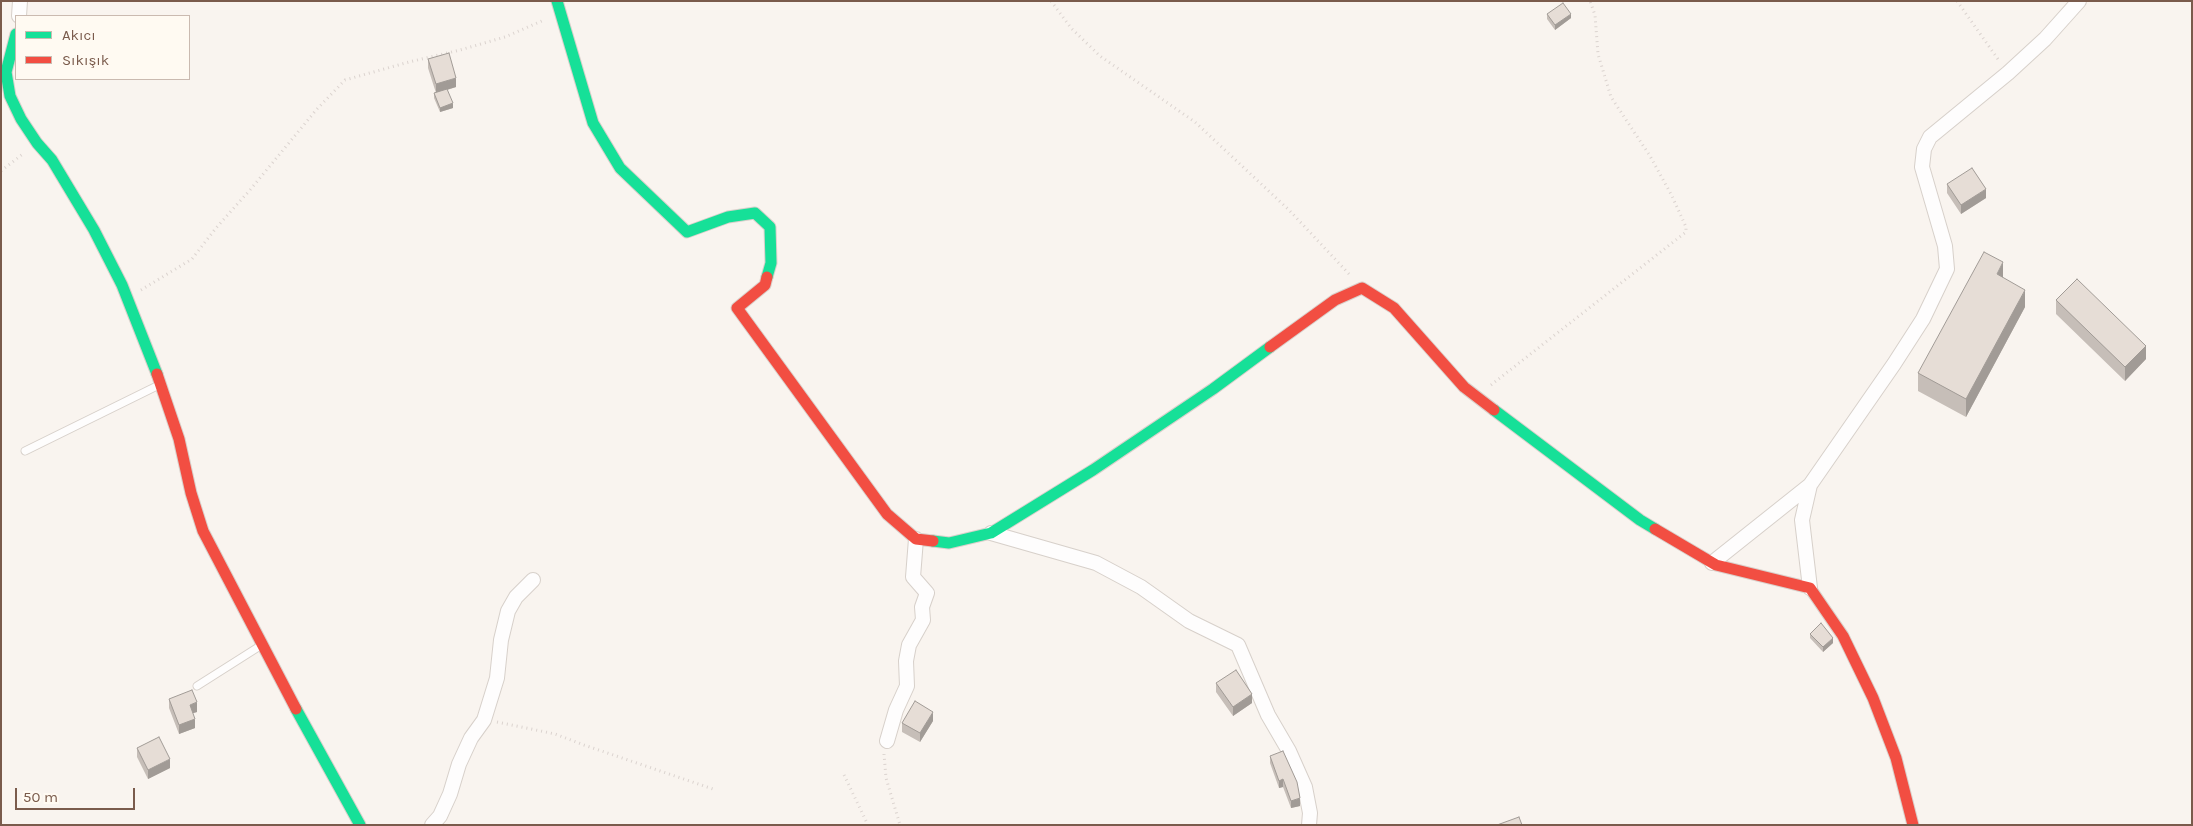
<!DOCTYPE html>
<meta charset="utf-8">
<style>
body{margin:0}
#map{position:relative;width:2193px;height:826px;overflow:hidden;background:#f9f4ef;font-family:Karla,sans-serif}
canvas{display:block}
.frame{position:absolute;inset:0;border:2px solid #7a5b4c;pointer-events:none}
.legend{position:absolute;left:15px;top:15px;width:175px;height:65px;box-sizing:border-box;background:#fffaf2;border:1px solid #cabab0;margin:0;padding:6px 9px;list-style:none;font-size:15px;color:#7a5b4c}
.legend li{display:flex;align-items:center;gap:10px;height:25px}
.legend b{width:25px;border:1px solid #cabab0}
.scale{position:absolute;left:15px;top:788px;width:120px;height:22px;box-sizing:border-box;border:2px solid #7a5b4c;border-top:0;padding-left:6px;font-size:15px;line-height:18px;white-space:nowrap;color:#7a5b4c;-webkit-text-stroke:4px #fffaf2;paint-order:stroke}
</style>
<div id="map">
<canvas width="2193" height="826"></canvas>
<div class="frame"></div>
<ul class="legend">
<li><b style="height:6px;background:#16e098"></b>Akıcı</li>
<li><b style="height:6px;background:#f24e42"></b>Sıkışık</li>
</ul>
<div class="scale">50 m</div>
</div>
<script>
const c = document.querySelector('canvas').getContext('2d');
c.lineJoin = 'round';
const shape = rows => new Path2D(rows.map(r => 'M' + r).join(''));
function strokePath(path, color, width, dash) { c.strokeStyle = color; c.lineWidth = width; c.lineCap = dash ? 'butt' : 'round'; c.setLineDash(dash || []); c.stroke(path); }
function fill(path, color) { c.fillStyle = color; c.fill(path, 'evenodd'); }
const lane = shape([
 [25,451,159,385],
 [197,686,260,646]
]);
const street = shape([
 [19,16,20,1],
 [991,533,1096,563,1141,587,1189,621,1238,645,1268,715,1289,751,1305,787,1310,813,1309,825],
 [1712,563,1810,485],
 [1810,588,1802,520,1810,485,1894,364,1923,319,1947,269,1945,246,1922,167,1924,149,1930,137,2008,73,2045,39,2079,1],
 [887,741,896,710,907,686,906,661,909,645,923,620,922,607,927,593,913,577,916,539],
 [432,825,440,816,450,794,459,764,471,738,484,720,497,678,501,640,508,611,516,597,533,580]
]);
const fast = shape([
 [557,1,593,123,620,168,687,232,728,217,755,213,770,227,771,263,767,277],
 [16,34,6,72,10,96,21,119,37,143,52,160,94,230,122,285,157,374],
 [1494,410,1640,520,1655,529],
 [933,541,949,543,991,533,1093,470,1213,389,1270,347],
 [296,709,360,825]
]);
const jam = shape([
 [767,277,765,285,737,308,887,514,916,539,933,541],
 [1270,347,1335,300,1362,288,1394,308,1464,387,1494,410],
 [157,374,179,439,191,493,203,531,296,709],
 [1655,529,1716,565,1810,588,1843,636,1873,698,1896,758,1913,825]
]);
strokePath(lane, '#d7d0ca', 9);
strokePath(street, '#d7d0ca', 16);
strokePath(fast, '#d9d0cb', 13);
strokePath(jam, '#d9d0cb', 13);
strokePath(shape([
 [1051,1,1071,28,1100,56,1195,122,1289,210,1350,275],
 [1957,1,2000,62],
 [1,171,24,153],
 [141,290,192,259,216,228,250,190,317,109,345,80,409,62,460,50,505,37,544,20],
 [1491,385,1686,232,1686,227,1672,196,1650,156,1611,97,1598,54,1595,15,1590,1],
 [497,722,555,734,584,745,713,789],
 [884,754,886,778,900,825],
 [844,775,868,825]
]), '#dbd3cf', 3, [1, 4]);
strokePath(lane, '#fefdfd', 7);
strokePath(street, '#fefdfd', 14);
strokePath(fast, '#16e098', 11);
strokePath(jam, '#f24e42', 11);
fill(shape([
 [1547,14,1571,18,1555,30,1547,19],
 [428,59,456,87,447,90,453,108,440,112,434,98,434,93,436,93,428,68],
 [1947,184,1986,198,1961,214,1947,193],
 [2003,278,2025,307,1966,417,1918,391,1918,373],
 [2056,300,2146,359,2125,381,2056,314],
 [1810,634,1833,643,1823,652,1810,638],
 [1216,683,1252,703,1233,716,1216,692],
 [169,699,197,712,193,713,195,728,179,734,169,708],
 [933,721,920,742,902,732,902,723],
 [137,748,170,768,148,779,137,757],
 [1270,756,1300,806,1291,808,1283,787,1279,788,1270,763]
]), '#c6beb8');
fill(shape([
 [1571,14,1571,18,1555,30,1555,25],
 [456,78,456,87,436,93,436,84],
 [453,103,453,108,440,112,440,108],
 [1986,189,1986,198,1961,214,1961,205],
 [2003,262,2003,280,1997,274],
 [2025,290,2025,307,1966,417,1966,399],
 [2146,346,2146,359,2125,381,2125,367],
 [1833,638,1833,643,1823,652,1823,647],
 [1252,694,1252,703,1233,716,1233,707],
 [197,702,197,712,190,714,190,705],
 [933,712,933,721,920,742,920,733],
 [195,719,195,728,179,734,179,725],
 [170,759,170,768,148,779,148,770],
 [1283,779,1283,787,1279,788,1279,781],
 [1300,798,1300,806,1291,808,1291,801]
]), '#a19b96');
const building = shape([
 [1563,3,1571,14,1555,25,1547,14,1563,3],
 [449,53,456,78,436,84,428,59,449,53],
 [447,89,453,103,440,108,434,93,447,89],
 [1972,168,1986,189,1961,205,1947,184,1972,168],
 [1984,252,2003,262,1997,274,2025,290,1966,399,1918,373,1984,252],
 [2077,279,2146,346,2125,367,2056,300,2077,279],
 [1821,623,1833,638,1823,647,1810,634,1821,623],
 [1236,670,1252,694,1233,707,1216,683,1236,670],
 [192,690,197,702,190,705,195,719,179,725,169,699,192,690],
 [915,701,933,712,920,733,902,723,915,701],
 [159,737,170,759,148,770,137,748,159,737],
 [1283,751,1297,782,1300,798,1291,801,1283,779,1279,781,1270,756,1283,751],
 [1519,817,1522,825,1497,825,1519,817]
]);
fill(building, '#e6ddd6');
strokePath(building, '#a19b96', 1);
</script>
